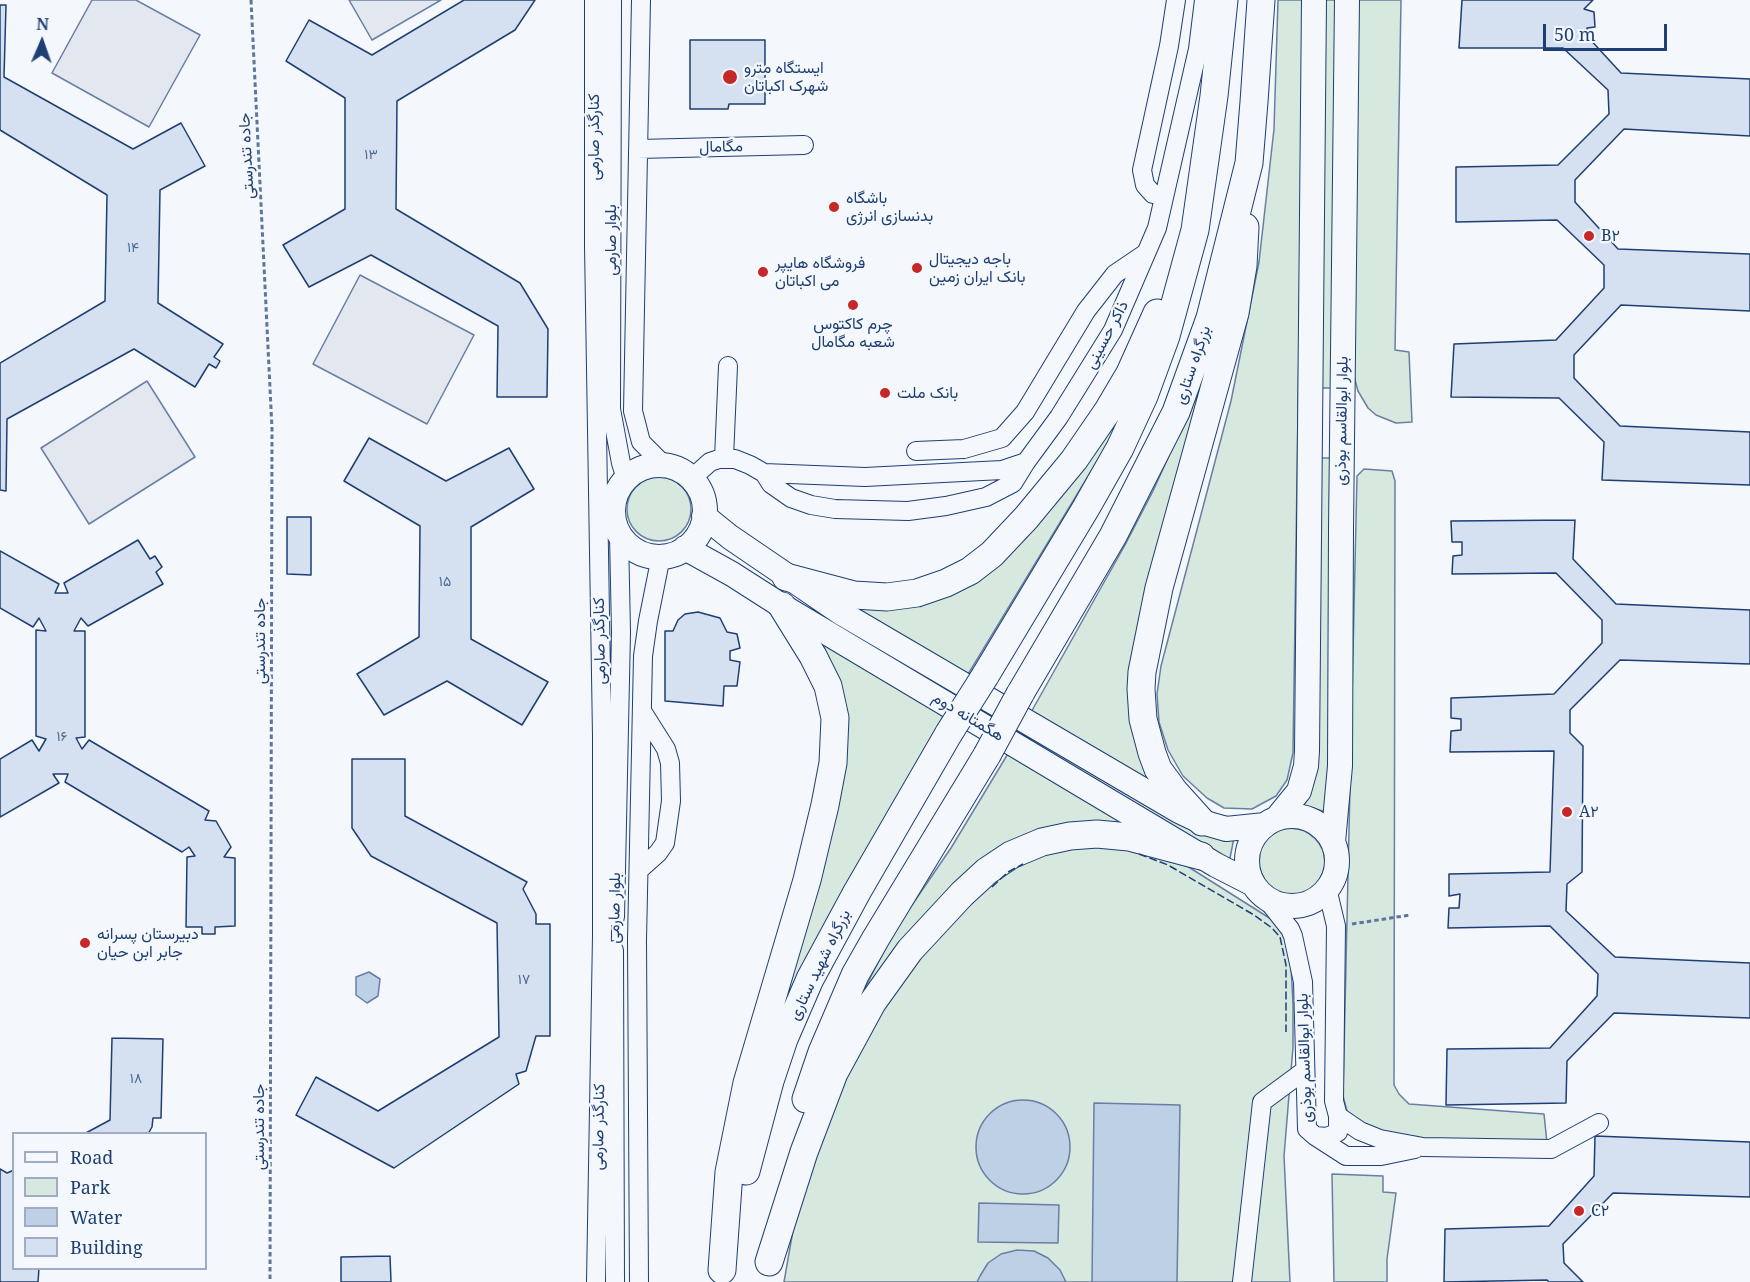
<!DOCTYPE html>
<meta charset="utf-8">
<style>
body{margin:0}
#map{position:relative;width:1750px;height:1282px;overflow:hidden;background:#f4f7fb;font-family:"Noto Serif",serif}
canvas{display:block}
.legend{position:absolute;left:12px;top:1132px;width:195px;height:138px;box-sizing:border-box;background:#f4f7fb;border:2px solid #9eadc5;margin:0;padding:8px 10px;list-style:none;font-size:18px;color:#1d3f73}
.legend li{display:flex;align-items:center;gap:12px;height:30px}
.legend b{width:30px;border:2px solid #9eadc5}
.north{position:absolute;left:12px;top:12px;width:60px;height:60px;-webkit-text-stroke:4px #f4f7fb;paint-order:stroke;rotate:2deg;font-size:16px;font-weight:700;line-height:24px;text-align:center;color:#1d3f73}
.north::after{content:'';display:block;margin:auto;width:21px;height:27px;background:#1d3f73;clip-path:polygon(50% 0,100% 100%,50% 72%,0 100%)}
.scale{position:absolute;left:1543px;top:24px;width:124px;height:27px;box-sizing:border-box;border:3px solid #1d3f73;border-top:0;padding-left:8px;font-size:18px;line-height:21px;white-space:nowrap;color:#1d3f73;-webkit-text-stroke:4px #f4f7fb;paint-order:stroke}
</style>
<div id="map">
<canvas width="1750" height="1282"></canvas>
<ul class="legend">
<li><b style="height:8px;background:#f4f7fb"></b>Road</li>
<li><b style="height:16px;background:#d7e8df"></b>Park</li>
<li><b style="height:16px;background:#bed0e5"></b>Water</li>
<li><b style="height:16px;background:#d5e0f0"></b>Building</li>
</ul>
<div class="north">N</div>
<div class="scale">50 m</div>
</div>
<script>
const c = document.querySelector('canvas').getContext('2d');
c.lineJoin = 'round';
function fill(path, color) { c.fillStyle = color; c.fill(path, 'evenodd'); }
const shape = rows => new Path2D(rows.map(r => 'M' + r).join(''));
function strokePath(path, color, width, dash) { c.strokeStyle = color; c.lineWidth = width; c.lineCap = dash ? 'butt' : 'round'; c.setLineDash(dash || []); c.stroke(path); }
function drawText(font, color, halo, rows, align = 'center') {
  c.font = font + ' "Noto Serif",Vazirmatn,serif'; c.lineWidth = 4.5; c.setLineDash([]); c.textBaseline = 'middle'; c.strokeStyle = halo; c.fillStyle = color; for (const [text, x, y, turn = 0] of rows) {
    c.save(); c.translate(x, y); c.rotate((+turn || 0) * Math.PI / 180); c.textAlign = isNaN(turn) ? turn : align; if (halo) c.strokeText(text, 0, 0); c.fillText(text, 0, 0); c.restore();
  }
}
const green = shape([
 [1278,0,1304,0,1293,753,1287,780,1276,796,1252,809,1224,808,1207,798,1183,776,1168,750,1159,722,1157,694,1161,666,1231,401,1259,262,1274,129,1278,0],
 [1323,0,1336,0,1332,388,1320,388,1323,0],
 [1354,0,1401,0,1395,350,1409,352,1412,422,1396,423,1376,415,1368,408,1358,391,1350,362,1354,0],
 [1224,315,1141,611,1165,793,1030,714,1125,545,1153,491,1177,438,1224,315],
 [1124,412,1107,445,967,676,832,598,924,601,1124,412],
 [1320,458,1331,458,1329,813,1303,805,1320,458],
 [1364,469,1392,471,1395,481,1394,1085,1399,1094,1409,1104,1544,1114,1547,1143,1424,1140,1374,1131,1352,1118,1347,1111,1343,1096,1357,476,1364,469],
 '627 509a32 32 0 1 1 64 0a32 32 0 1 1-64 0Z',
 [806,634,945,713,813,947,763,1054,843,759,806,634],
 [1022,729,1234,838,1230,858,1225,859,1018,737,1022,729],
 [1009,752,1164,843,1028,839,848,1021,885,949,901,921,951,848,1009,752],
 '1255 863a35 35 0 1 1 70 0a35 35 0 1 1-70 0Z',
 [1087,839,1187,866,1271,919,1284,933,1291,966,1293,1004,1293,1047,1284,1156,1290,1282,784,1282,803,1173,839,1079,905,970,1009,865,1087,839],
 [1332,1174,1383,1176,1383,1192,1396,1193,1387,1259,1387,1282,1334,1282,1332,1174]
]);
fill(green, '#d7e8df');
strokePath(green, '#687fa3', 1.5);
const parking = shape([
 [92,0,136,0,200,35,149,127,52,73,92,0],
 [349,0,441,0,372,40,349,0],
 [360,275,474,335,427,424,313,364,360,275],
 [147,381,195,457,89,524,41,448,147,381]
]);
fill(parking, '#e3e8f0');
strokePath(parking, '#687fa3', 1.5);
const water = shape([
 [369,972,380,979,378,996,367,1003,356,995,356,977,369,972],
 '976 1147a47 47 0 1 1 94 0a47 47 0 1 1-94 0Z',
 [1094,1103,1180,1105,1177,1282,1092,1282,1094,1103],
 [979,1203,1059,1205,1058,1243,978,1242,979,1203],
 [1017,1250,1034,1251,1048,1258,1060,1270,1066,1282,977,1282,980,1276,988,1263,1001,1254,1017,1250]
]);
fill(water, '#bed0e5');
strokePath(water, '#687fa3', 1.5);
const building = shape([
 [464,0,535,0,515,30,397,101,396,209,520,283,548,329,547,397,497,397,498,326,371,255,309,287,283,245,345,209,345,98,286,61,309,20,372,55,464,0],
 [1462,0,1593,0,1584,9,1594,12,1595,27,1587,28,1587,36,1621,73,1750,79,1750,136,1624,129,1575,180,1575,202,1618,249,1750,254,1750,311,1621,305,1574,355,1574,378,1620,426,1750,432,1750,485,1602,480,1604,442,1559,398,1451,397,1454,344,1556,340,1604,288,1604,265,1557,220,1456,222,1456,167,1558,165,1609,114,1608,90,1563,48,1459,48,1462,0],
 [0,5,6,5,4,77,133,149,181,123,205,166,160,190,158,303,223,344,214,357,220,361,216,368,209,364,195,387,134,349,7,419,6,491,0,490,0,363,105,301,107,195,0,130,0,5],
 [690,40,765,40,765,104,729,104,728,109,690,109,690,40],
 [369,438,446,481,509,448,534,489,471,527,471,639,548,682,522,725,447,681,384,715,357,674,419,637,420,526,344,481,369,438],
 [287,517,311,517,311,575,287,574,287,517],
 [1575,520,1573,559,1616,604,1750,610,1750,664,1620,660,1570,710,1570,733,1583,746,1582,872,1567,884,1566,911,1615,957,1750,963,1750,1018,1614,1013,1567,1061,1566,1103,1446,1105,1447,1049,1550,1048,1597,996,1598,974,1550,926,1448,928,1449,908,1459,908,1460,894,1449,896,1449,874,1550,872,1554,751,1450,752,1451,731,1461,730,1461,719,1451,718,1451,698,1554,694,1602,643,1602,620,1556,573,1452,574,1453,556,1462,555,1462,542,1452,542,1451,521,1575,520],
 [138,540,150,559,155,556,162,567,156,572,163,584,88,626,81,618,74,631,85,631,85,737,76,738,82,749,89,740,209,811,205,820,216,821,231,847,224,857,235,858,235,926,215,927,215,934,202,934,202,927,186,927,187,857,195,856,189,847,182,852,65,782,68,774,53,774,59,783,0,817,0,759,32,740,39,751,46,739,36,736,36,630,46,631,39,618,33,627,0,608,0,551,59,584,55,593,68,593,64,583,138,540],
 [698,612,720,618,727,632,737,634,740,648,730,651,730,660,740,662,737,686,724,686,723,706,665,701,665,631,673,631,678,620,685,614,698,612],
 [352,759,405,759,405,816,527,882,523,889,536,914,536,924,550,924,550,1036,536,1036,526,1071,516,1074,519,1084,394,1168,296,1115,316,1077,378,1111,499,1037,497,923,371,856,352,828,352,759],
 [112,1038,163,1039,161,1118,153,1118,152,1127,148,1134,84,1134,110,1120,112,1038],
 [1595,1136,1750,1142,1750,1197,1613,1193,1563,1244,1564,1263,1583,1282,1549,1282,1547,1280,1444,1282,1445,1229,1549,1226,1594,1176,1595,1136],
 [0,1169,7,1173,14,1170,14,1268,39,1268,38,1282,0,1282,0,1169],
 [390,1256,391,1282,341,1282,341,1257,390,1256]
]);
fill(building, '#d5e0f0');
strokePath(building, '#1d3f73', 1.5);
const minor = shape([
 [594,0,594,246,602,736,602,935,596,1282],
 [612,0,611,409,621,463,626,479],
 [641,0,633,411,641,442,664,465],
 [638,149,804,145],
 [1164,196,1153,194,1145,185,1142,170,1169,46,1176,0],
 [916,451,964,449,1002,438,1025,412,1086,311,1115,274,1146,253],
 [724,458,728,366],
 [1026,462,1059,417,1113,330,1157,228,1198,49,1204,0],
 [691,479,710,462,719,459,735,459,750,465,764,473,771,484,791,498,811,505,835,509,908,511,946,506,986,497,1013,483,1026,462,1002,470,865,477,764,473],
 [639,870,658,853,665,843,671,801,670,763,666,749,642,711],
 [1264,896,1290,929,1293,936,1303,982,1307,1129,1315,1136,1327,1137,1338,1132,1338,1116,1334,1101,1336,926,1327,888],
 [615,917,621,632,619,535],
 [614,950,615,1282],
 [1338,1116,1360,1131,1380,1139,1423,1147,1551,1149,1599,1123],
 [1315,1136,1346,1156,1381,1156,1415,1149],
 [639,1282,637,940,643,656,648,621,661,556],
 [1242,1282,1262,1102,1304,1071]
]);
const major = shape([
 '613 511a46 46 0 1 1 92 0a46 46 0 1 1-92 0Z',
 [704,516,730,537,843,614,1179,811,1202,822,1226,829,1265,825],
 [685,548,732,574,782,606,1216,865,1253,884],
 '1247 861a45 45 0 1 1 90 0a45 45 0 1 1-90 0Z',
 [1277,818,1299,791,1306,766,1307,751,1314,0],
 [1333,842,1340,766,1341,529,1347,0]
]);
const highway = shape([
 [786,577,854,595,887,597,917,593,946,583,970,571,992,554,1026,518,1074,460,1107,412,1130,373,1157,313],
 [985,676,1086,508,1120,448,1144,396,1166,336,1195,230,1214,96,1224,0],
 [1020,694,1113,536,1176,412,1210,318,1249,163,1254,102,1261,0],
 [1202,822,1174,791,1158,769,1152,753,1143,719,1141,689,1142,672,1159,588,1235,313,1243,266,1245,227],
 [806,1099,822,1052,855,975,876,938,987,755],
 [746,1171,770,1081,784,1039,810,979,857,892,949,733],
 [769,1262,804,1152,834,1073,872,1003,910,950,962,894,987,871,1011,855,1042,842,1070,836,1097,834,1129,837,1201,856],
 [722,1270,729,1172,747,1083,807,880,825,805,833,763,835,718,828,686,813,656,782,606]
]);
strokePath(minor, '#1d3f73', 20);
strokePath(major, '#1d3f73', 26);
strokePath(highway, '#1d3f73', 29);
strokePath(shape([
 [251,0,272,429,270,1282],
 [1352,924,1410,915]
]), '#5e769c', 3, [4.5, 3]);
strokePath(minor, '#f4f7fb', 18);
strokePath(major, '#f4f7fb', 24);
strokePath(highway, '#f4f7fb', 27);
const highwayBridge = shape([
 [949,733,985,676],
 [987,755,1020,694]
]);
strokePath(highwayBridge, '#1d3f73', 29, []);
strokePath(highwayBridge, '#f4f7fb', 27);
strokePath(shape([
 [1139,854,1168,865,1254,915,1272,928,1280,937,1286,965,1286,1032],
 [992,887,1008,872,1023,864]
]), '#1d3f73', 1.5, [8, 3]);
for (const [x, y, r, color] of [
 [730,77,8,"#c62828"],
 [834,207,6,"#c62828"],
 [1589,236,6,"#c62828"],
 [917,268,6,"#c62828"],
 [763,272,6,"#c62828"],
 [853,305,6,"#c62828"],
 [885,393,6,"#c62828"],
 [1567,812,6,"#c62828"],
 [85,943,6,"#c62828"],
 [1579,1211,6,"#c62828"]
]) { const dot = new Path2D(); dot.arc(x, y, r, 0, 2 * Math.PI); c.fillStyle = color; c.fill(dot); strokePath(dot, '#f4f7fb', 2); }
drawText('14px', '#4b6792', null, [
 ["۱۳",371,155],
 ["۱۴",133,248],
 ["۱۵",445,582],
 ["۱۶",62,737],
 ["۱۷",524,980],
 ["۱۸",136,1079]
]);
drawText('16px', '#1d3f73', '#f4f7fb', [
 ["ایستگاه مترو",744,68],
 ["شهرک اکباتان",744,86],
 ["باشگاه",846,198],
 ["بدنسازی انرژی",846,216],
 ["B۲",1601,236],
 ["باجه دیجیتال",929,259],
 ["بانک ایران زمین",929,277],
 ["فروشگاه هایپر",775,263],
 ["می اکباتان",775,281],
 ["چرم کاکتوس",853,324,"center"],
 ["شعبه مگامال",853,342,"center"],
 ["بانک ملت",897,393],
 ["A۲",1579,812],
 ["دبیرستان پسرانه",97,934],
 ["جابر ابن حیان",97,952],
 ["C۲",1591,1211]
], 'left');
drawText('16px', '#1d3f73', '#f4f7fb', [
 ["کنارگذر صارمی",594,137,-90],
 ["مگامال",721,147,-1],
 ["جاده تندرستی",247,156,-93],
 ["بلوار صارمی",611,240,-90],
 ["ذاکر حسینی",1107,335,-62],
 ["بزرگراه ستاری",1193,365,-71],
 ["بلوار ابوالقاسم بوذری",1342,421,-89],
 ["جاده تندرستی",260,641,-90],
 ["کنارگذر صارمی",600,641,-91],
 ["هگمتانه دوم",968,717,31],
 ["بلوار صارمی",615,908,-89],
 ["بزرگراه شهید ستاری",820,965,-64],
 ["بلوار ابوالقاسم بوذری",1305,1058,-92],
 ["جاده تندرستی",259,1127,-90],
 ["کنارگذر صارمی",599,1127,-89]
]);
</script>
